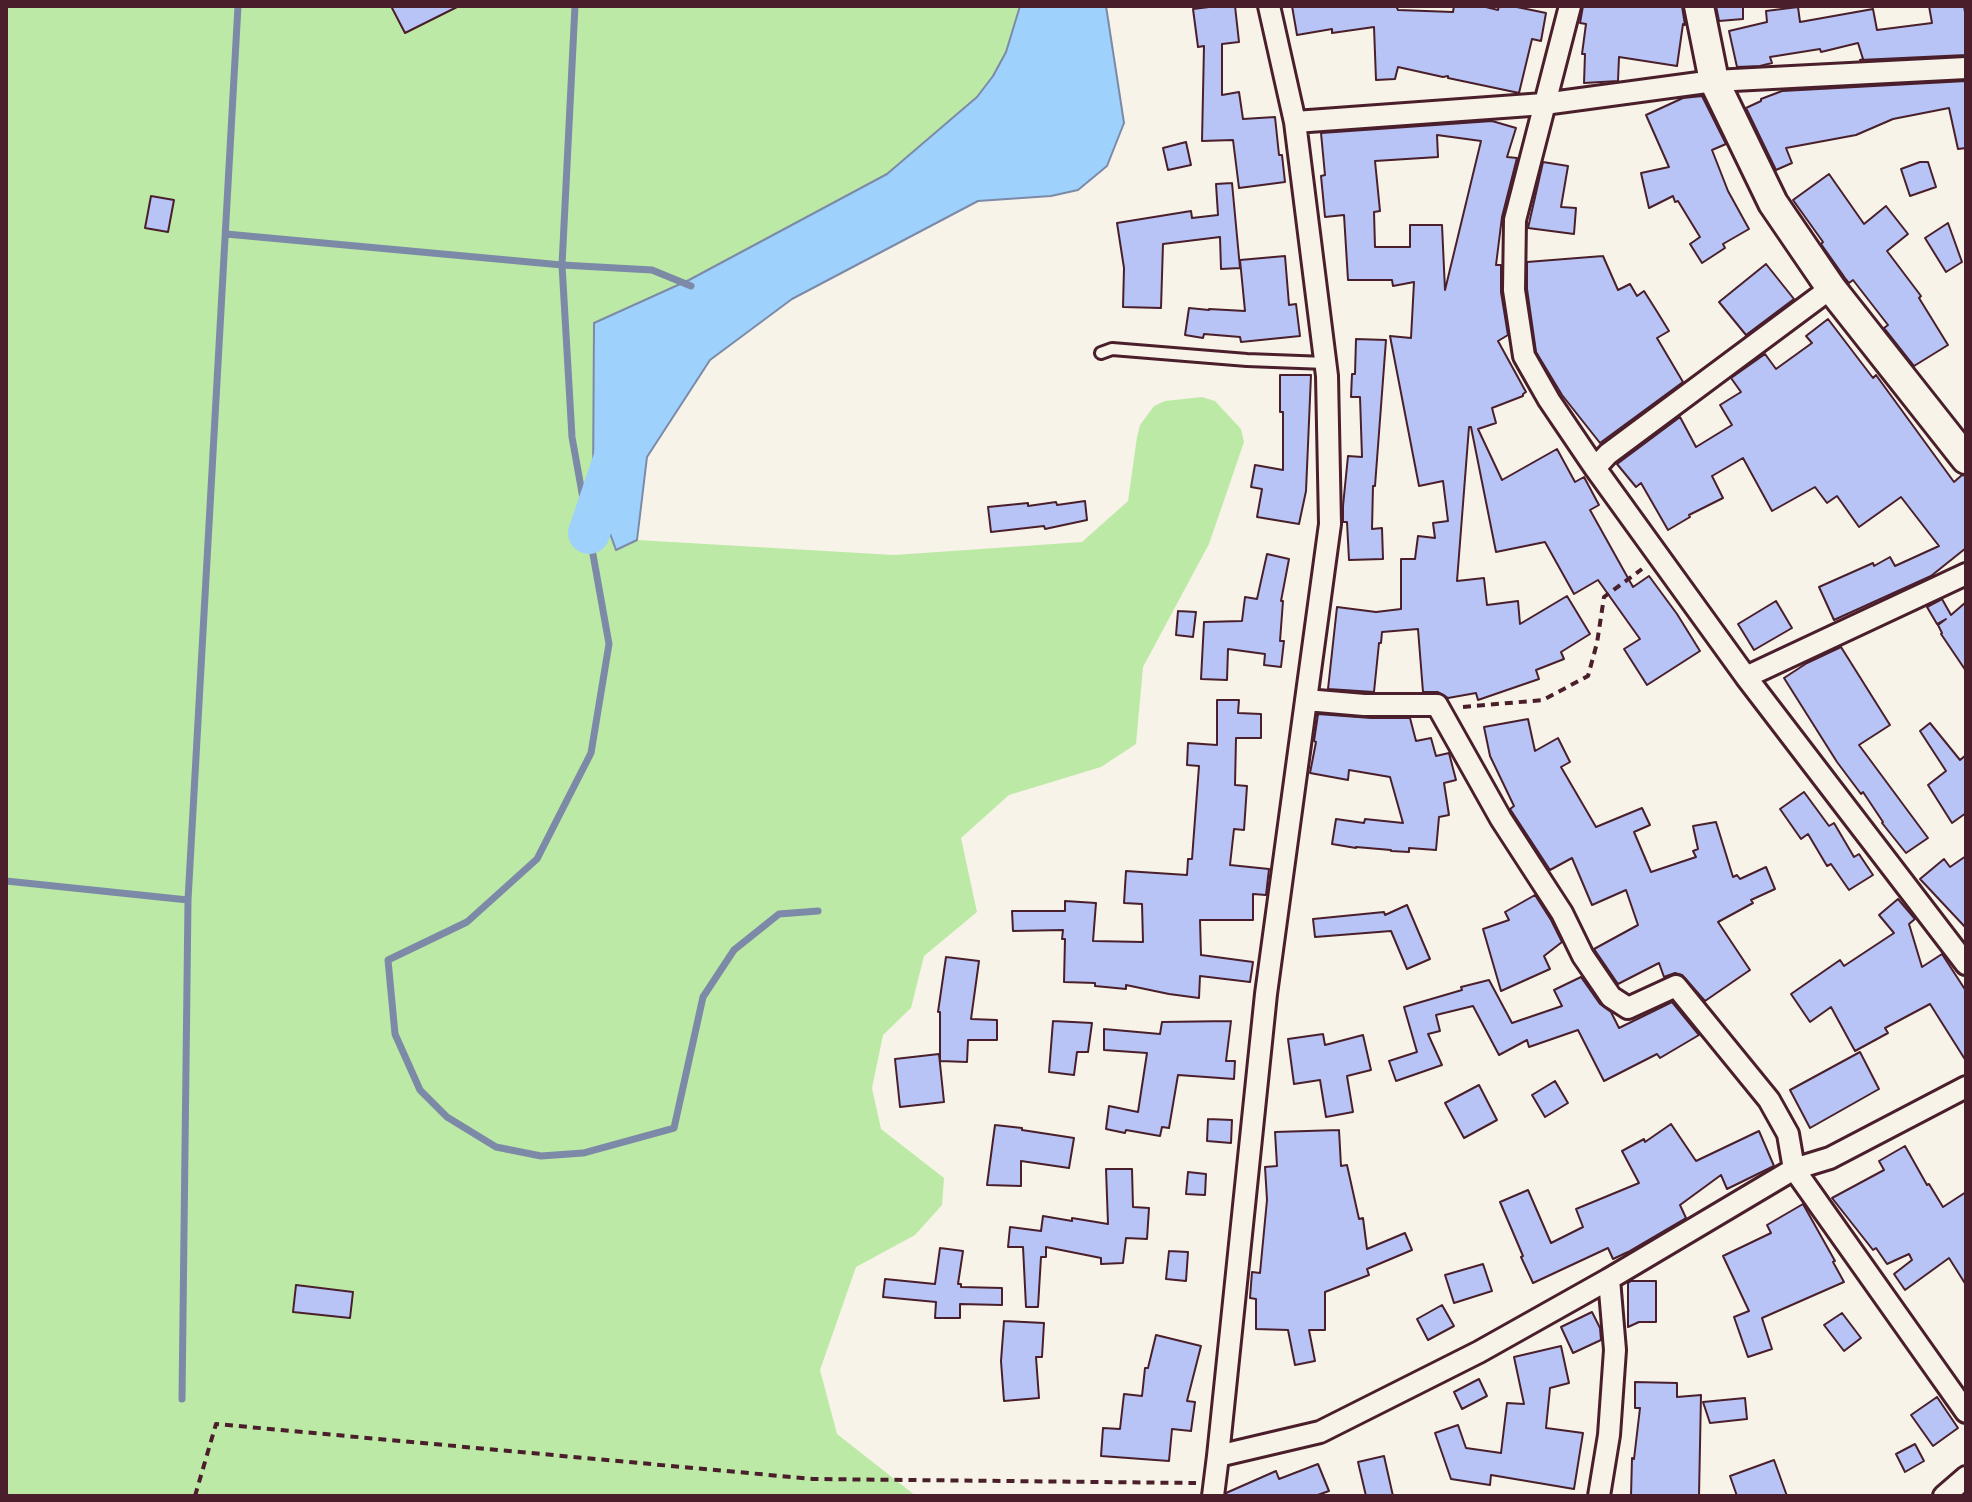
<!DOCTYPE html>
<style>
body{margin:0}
#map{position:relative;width:1972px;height:1502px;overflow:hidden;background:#f7f3e8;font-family:"Indie Flower",sans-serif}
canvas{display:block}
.frame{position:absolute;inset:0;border:8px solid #4a1f2b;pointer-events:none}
</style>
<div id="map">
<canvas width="1972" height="1502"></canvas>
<div class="frame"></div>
</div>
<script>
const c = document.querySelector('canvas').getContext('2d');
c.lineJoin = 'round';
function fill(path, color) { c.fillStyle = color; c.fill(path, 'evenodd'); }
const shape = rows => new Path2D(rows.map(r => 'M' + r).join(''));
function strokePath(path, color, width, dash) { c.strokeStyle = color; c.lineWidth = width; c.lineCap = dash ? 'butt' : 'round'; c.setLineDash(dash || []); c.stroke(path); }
fill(shape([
 [6,6,1020,6,1006,52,993,76,977,97,887,174,689,280,594,324,616,550,637,540,894,555,1082,542,1128,501,1137,437,1140,425,1154,406,1165,401,1202,397,1215,401,1241,429,1244,442,1209,544,1143,667,1136,744,1101,767,1009,795,961,838,977,912,924,956,911,1008,883,1035,872,1088,881,1129,944,1178,942,1205,915,1235,856,1267,820,1370,837,1434,916,1496,6,1496]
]), '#bde9a6');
const water = shape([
 [1020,6,1106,6,1124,123,1107,166,1078,190,1051,196,978,201,792,299,710,360,647,457,637,540,616,550,593,486,594,323,689,280,887,174,977,97,993,76,1006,52,1020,6]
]);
fill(water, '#9ed1fb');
strokePath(water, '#7c8aa8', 2);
strokePath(shape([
 [575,6,562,265,572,437,609,644,591,753,537,859,467,922,388,960,395,1034,420,1090,447,1117,496,1147,541,1156,583,1153,674,1128,703,997,734,950,779,914,818,911],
 [226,234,562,265,652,270,691,286],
 [6,881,188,900],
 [182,1399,188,900,238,6]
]), '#7c8aa8', 7);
strokePath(shape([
 [589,533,617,451]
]), '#9ed1fb', 42);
const building = shape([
 [391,6,459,6,405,33,391,6],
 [1217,6,1235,6,1239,42,1222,44,1222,95,1239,92,1243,119,1275,117,1279,155,1282,155,1285,182,1239,188,1233,140,1202,141,1204,46,1198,47,1193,9,1217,6],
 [1292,6,1396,6,1398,10,1453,12,1454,6,1482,6,1498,10,1499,6,1512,6,1546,13,1541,41,1532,39,1519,93,1448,78,1448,76,1443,77,1398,67,1395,79,1376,80,1374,27,1332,33,1332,29,1297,35,1292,6],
 [1583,6,1682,6,1685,25,1683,24,1677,66,1619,57,1618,81,1584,83,1585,54,1582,54,1586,24,1580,23,1583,6],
 [1716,6,1743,6,1743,19,1719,21,1716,6],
 [1929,6,1964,6,1966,18,1966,55,1860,60,1863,59,1858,43,1821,52,1820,49,1770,57,1772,63,1760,66,1737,67,1729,31,1767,22,1766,11,1798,7,1800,22,1873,9,1877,30,1932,23,1929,6],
 [1966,81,1966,148,1958,149,1949,108,1893,119,1856,135,1786,148,1792,163,1776,170,1746,108,1761,101,1761,99,1782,91,1966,81],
 [1702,96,1726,144,1712,150,1728,191,1749,229,1723,244,1725,248,1702,263,1690,244,1700,237,1678,201,1675,202,1673,196,1649,208,1641,173,1669,167,1646,115,1683,98,1702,96],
 [1492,121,1516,128,1507,157,1517,158,1502,217,1496,265,1501,265,1501,292,1508,335,1498,341,1526,392,1523,394,1523,396,1492,408,1496,423,1478,429,1502,480,1557,449,1575,482,1584,477,1599,505,1590,510,1633,587,1649,576,1677,614,1700,651,1647,685,1624,649,1640,639,1598,580,1574,594,1545,542,1496,552,1471,427,1469,427,1457,581,1484,578,1487,605,1518,601,1520,624,1567,596,1590,634,1561,652,1564,659,1536,670,1539,679,1478,700,1476,693,1448,698,1438,692,1423,692,1418,629,1382,632,1381,643,1379,643,1374,692,1328,689,1337,607,1376,612,1401,609,1401,559,1415,559,1418,536,1435,538,1433,523,1448,521,1443,481,1419,486,1390,336,1411,338,1414,282,1393,286,1392,280,1348,280,1344,215,1325,217,1321,176,1325,175,1321,133,1492,121],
 [1437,135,1481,141,1445,290,1442,225,1410,225,1410,247,1375,247,1374,212,1380,211,1375,161,1438,157,1437,135],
 [1186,142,1191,165,1168,170,1163,148,1186,142],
 [1543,162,1568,166,1561,207,1576,208,1574,234,1528,228,1543,162],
 [1920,162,1928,162,1936,187,1910,196,1901,169,1920,162],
 [1829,174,1864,224,1886,206,1908,234,1887,251,1921,296,1919,298,1948,345,1914,366,1884,328,1888,325,1853,280,1849,283,1845,278,1821,244,1823,242,1793,200,1829,174],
 [1232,183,1240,268,1221,269,1220,237,1163,244,1161,308,1123,307,1124,268,1117,223,1191,211,1192,218,1218,215,1216,184,1232,183],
 [151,196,174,200,168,232,145,228,151,196],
 [1948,223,1962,262,1946,272,1925,238,1948,223],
 [1285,256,1289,305,1296,304,1300,336,1241,342,1240,337,1204,334,1203,338,1185,335,1189,308,1209,310,1209,309,1245,311,1240,260,1285,256],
 [1603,256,1618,290,1630,284,1637,296,1644,291,1656,310,1669,331,1657,338,1683,382,1600,443,1562,395,1536,352,1527,289,1527,262,1603,256],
 [1766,264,1794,299,1746,335,1719,302,1766,264],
 [1828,319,1873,378,1876,375,1954,482,1962,475,1966,476,1966,548,1931,576,1834,620,1819,587,1873,563,1874,566,1890,557,1895,566,1939,546,1901,497,1859,527,1837,496,1827,503,1815,487,1772,511,1743,458,1712,476,1723,498,1689,515,1690,517,1668,530,1641,483,1636,487,1617,464,1680,417,1696,447,1732,425,1720,405,1741,392,1731,378,1765,354,1776,369,1812,343,1806,336,1828,319],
 [1356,339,1386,340,1375,486,1373,486,1372,529,1382,528,1383,559,1349,560,1347,522,1343,522,1343,506,1348,456,1362,457,1360,397,1351,397,1352,374,1355,374,1356,339],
 [1280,375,1311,375,1306,491,1299,524,1257,517,1262,489,1251,487,1255,465,1283,470,1283,412,1280,412,1280,375],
 [1085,501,1087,520,1045,529,1044,526,991,532,988,507,1028,503,1028,506,1056,502,1057,505,1085,501],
 [1267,554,1289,559,1281,601,1283,601,1280,641,1284,641,1281,667,1264,665,1265,654,1228,649,1227,680,1201,679,1204,622,1242,621,1245,597,1257,599,1267,554],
 [1942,599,1951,615,1966,602,1966,671,1941,634,1942,633,1938,625,1946,619,1937,624,1927,607,1942,599],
 [1776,601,1792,628,1754,650,1738,624,1776,601],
 [1178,611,1196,612,1193,637,1176,635,1178,611],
 [1841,647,1890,725,1859,745,1928,838,1906,853,1882,823,1883,822,1863,792,1861,794,1837,762,1784,678,1807,663,1841,647],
 [1217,700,1239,700,1238,713,1261,714,1261,738,1236,738,1235,785,1247,786,1244,830,1234,829,1230,865,1269,869,1266,895,1253,894,1253,920,1200,920,1201,955,1253,962,1250,982,1200,976,1199,998,1169,994,1126,985,1126,989,1095,986,1095,983,1064,982,1065,939,1062,939,1063,930,1013,931,1012,911,1065,911,1065,901,1096,903,1093,941,1143,942,1142,904,1124,903,1126,871,1187,875,1188,859,1192,859,1199,766,1187,765,1188,743,1217,745,1217,700],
 [1318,714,1371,718,1410,718,1416,741,1431,738,1436,756,1449,753,1456,780,1444,783,1449,815,1439,817,1436,850,1409,848,1409,852,1391,851,1391,850,1356,847,1356,848,1332,844,1336,819,1364,823,1365,819,1403,823,1390,777,1349,770,1348,780,1310,773,1316,742,1314,741,1318,714],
 [1528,719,1535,751,1558,738,1570,762,1561,767,1596,827,1642,808,1650,825,1634,832,1651,872,1696,857,1693,851,1698,849,1693,826,1716,822,1733,877,1737,875,1740,879,1766,867,1775,889,1751,900,1753,903,1718,922,1750,970,1705,1001,1682,975,1675,973,1664,977,1659,963,1618,984,1594,949,1638,925,1626,890,1592,905,1572,858,1550,870,1510,809,1514,806,1490,756,1484,727,1528,719],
 [1930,723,1960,760,1966,755,1966,813,1952,823,1928,785,1946,771,1920,731,1930,723],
 [1804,792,1829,826,1834,823,1854,857,1859,854,1873,875,1849,890,1831,864,1827,866,1808,834,1801,839,1780,809,1804,792],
 [1966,856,1966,928,1920,879,1944,859,1950,867,1966,856],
 [1535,895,1551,920,1562,942,1544,956,1550,969,1501,991,1483,929,1509,920,1505,912,1535,895],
 [1898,899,1915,919,1909,924,1922,967,1942,954,1966,991,1966,1061,1930,1004,1885,1028,1888,1033,1855,1051,1831,1007,1810,1022,1791,994,1840,960,1844,966,1894,933,1879,915,1898,899],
 [1407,905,1430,959,1407,969,1391,931,1315,937,1313,919,1384,912,1385,915,1407,905],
 [946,957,979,961,971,1019,997,1020,997,1040,968,1040,967,1062,940,1061,940,1012,938,1012,946,957],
 [1581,977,1600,1004,1611,1012,1619,1028,1672,1002,1699,1035,1660,1058,1657,1054,1604,1081,1578,1030,1529,1047,1527,1040,1499,1055,1473,1006,1436,1015,1440,1031,1428,1034,1442,1065,1396,1081,1389,1061,1417,1052,1404,1007,1462,990,1461,987,1489,980,1512,1023,1562,1006,1554,990,1581,977],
 [1053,1021,1092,1023,1088,1052,1077,1052,1074,1075,1049,1072,1053,1021],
 [1231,1021,1226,1061,1235,1061,1234,1079,1178,1075,1169,1128,1162,1127,1160,1136,1126,1130,1125,1133,1106,1129,1109,1106,1138,1112,1147,1053,1104,1050,1104,1029,1160,1034,1162,1022,1231,1021],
 [1323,1034,1325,1045,1363,1035,1371,1070,1347,1076,1353,1112,1326,1117,1320,1080,1294,1084,1288,1039,1323,1034],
 [1860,1052,1879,1089,1810,1128,1790,1090,1860,1052],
 [939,1054,944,1102,900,1107,895,1059,939,1054],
 [1555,1081,1568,1103,1545,1117,1532,1095,1555,1081],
 [1479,1085,1497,1120,1464,1138,1445,1103,1479,1085],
 [1208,1119,1232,1120,1231,1143,1207,1141,1208,1119],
 [1671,1124,1696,1161,1759,1131,1774,1166,1727,1189,1721,1175,1680,1205,1686,1218,1628,1252,1613,1259,1608,1248,1533,1283,1521,1257,1523,1256,1500,1202,1528,1190,1551,1243,1583,1227,1576,1209,1639,1183,1622,1151,1644,1139,1645,1142,1671,1124],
 [995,1125,1022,1128,1022,1130,1074,1138,1069,1168,1021,1161,1021,1186,987,1185,995,1125],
 [1339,1130,1341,1166,1347,1165,1359,1219,1363,1218,1367,1249,1405,1233,1412,1250,1367,1269,1369,1275,1325,1292,1325,1330,1309,1330,1315,1361,1295,1365,1288,1330,1256,1329,1256,1299,1250,1298,1252,1272,1260,1273,1267,1200,1265,1167,1277,1166,1275,1132,1339,1130],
 [1905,1146,1927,1185,1929,1184,1943,1207,1966,1192,1966,1285,1949,1258,1905,1290,1894,1274,1912,1260,1909,1254,1887,1264,1876,1248,1873,1250,1832,1198,1884,1170,1879,1161,1905,1146],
 [1106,1169,1132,1169,1133,1207,1149,1208,1147,1239,1126,1238,1123,1263,1101,1264,1101,1258,1046,1247,1046,1257,1041,1257,1038,1307,1026,1307,1023,1247,1008,1247,1010,1227,1041,1231,1043,1216,1072,1221,1072,1218,1108,1224,1106,1169],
 [1188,1172,1206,1174,1205,1195,1186,1194,1188,1172],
 [1803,1204,1835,1261,1833,1262,1844,1282,1762,1318,1772,1349,1748,1357,1734,1317,1749,1311,1723,1256,1771,1233,1767,1225,1803,1204],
 [940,1248,963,1251,958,1284,961,1284,961,1287,1002,1288,1002,1305,960,1304,960,1318,935,1318,936,1302,883,1297,885,1279,935,1284,940,1248],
 [1169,1251,1188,1252,1186,1281,1166,1279,1169,1251],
 [1483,1264,1492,1291,1454,1303,1445,1275,1483,1264],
 [1631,1281,1656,1281,1656,1322,1639,1322,1628,1327,1628,1283,1631,1281],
 [296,1285,353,1292,350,1318,293,1312,296,1285],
 [1442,1305,1454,1326,1428,1340,1417,1319,1442,1305],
 [1592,1312,1600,1328,1601,1340,1573,1353,1561,1327,1592,1312],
 [1842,1313,1861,1338,1844,1351,1824,1325,1842,1313],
 [1004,1321,1044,1323,1042,1357,1036,1357,1039,1398,1004,1401,1001,1361,1004,1321],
 [1156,1335,1201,1346,1187,1401,1195,1402,1191,1431,1172,1429,1169,1461,1101,1456,1103,1428,1120,1429,1124,1394,1142,1396,1145,1368,1148,1368,1156,1335],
 [1561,1346,1569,1383,1550,1388,1546,1428,1583,1433,1574,1489,1491,1475,1490,1485,1451,1479,1435,1433,1458,1425,1466,1448,1501,1453,1507,1403,1524,1404,1514,1357,1561,1346],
 [1479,1379,1487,1396,1462,1409,1454,1392,1479,1379],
 [1635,1382,1677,1383,1677,1397,1701,1395,1699,1496,1631,1496,1632,1458,1634,1459,1640,1408,1635,1408,1635,1382],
 [1937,1397,1958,1428,1933,1446,1911,1415,1937,1397],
 [1745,1398,1747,1419,1710,1423,1703,1402,1745,1398],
 [1915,1444,1924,1461,1905,1472,1896,1454,1915,1444],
 [1384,1456,1393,1496,1366,1496,1358,1462,1384,1456],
 [1774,1460,1787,1496,1737,1496,1730,1476,1774,1460],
 [1318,1464,1329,1491,1315,1496,1226,1496,1226,1493,1276,1471,1279,1479,1318,1464]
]);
fill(building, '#b7c4f5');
strokePath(building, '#4a1f2b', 2);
const lane = shape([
 [1101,353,1112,349,1247,360,1326,363]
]);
const street = shape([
 [1570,6,1515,220,1514,290,1524,356,1549,400,1595,468,1746,677,1966,964],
 [1295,122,1544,104,1714,81,1966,68],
 [1595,468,1608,454,1831,288],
 [1746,677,1966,574],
 [1306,700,1364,705,1437,705,1501,819,1562,913,1583,956,1611,997,1628,1008,1676,986,1769,1100,1788,1134,1794,1169,1966,1412],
 [1218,1456,1320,1432,1479,1352,1609,1279,1794,1169,1830,1158,1966,1087],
 [1213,1496,1218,1456,1266,994,1330,524,1327,376,1295,122,1269,6],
 [1599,1496,1609,1435,1615,1350,1609,1279],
 [1944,1496,1966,1477]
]);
const secondary = shape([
 [1699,6,1714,81,1773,203,1831,288,1966,459]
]);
strokePath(lane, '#4a1f2b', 16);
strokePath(street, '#4a1f2b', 26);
strokePath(secondary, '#4a1f2b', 34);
strokePath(shape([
 [1463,707,1543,700,1588,676,1597,643,1604,597,1642,569],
 [195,1496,216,1424,813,1479,1196,1483]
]), '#4a1f2b', 4, [8, 6]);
strokePath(lane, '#f7f3e8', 10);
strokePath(street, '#f7f3e8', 20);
strokePath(secondary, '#f7f3e8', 28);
</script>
